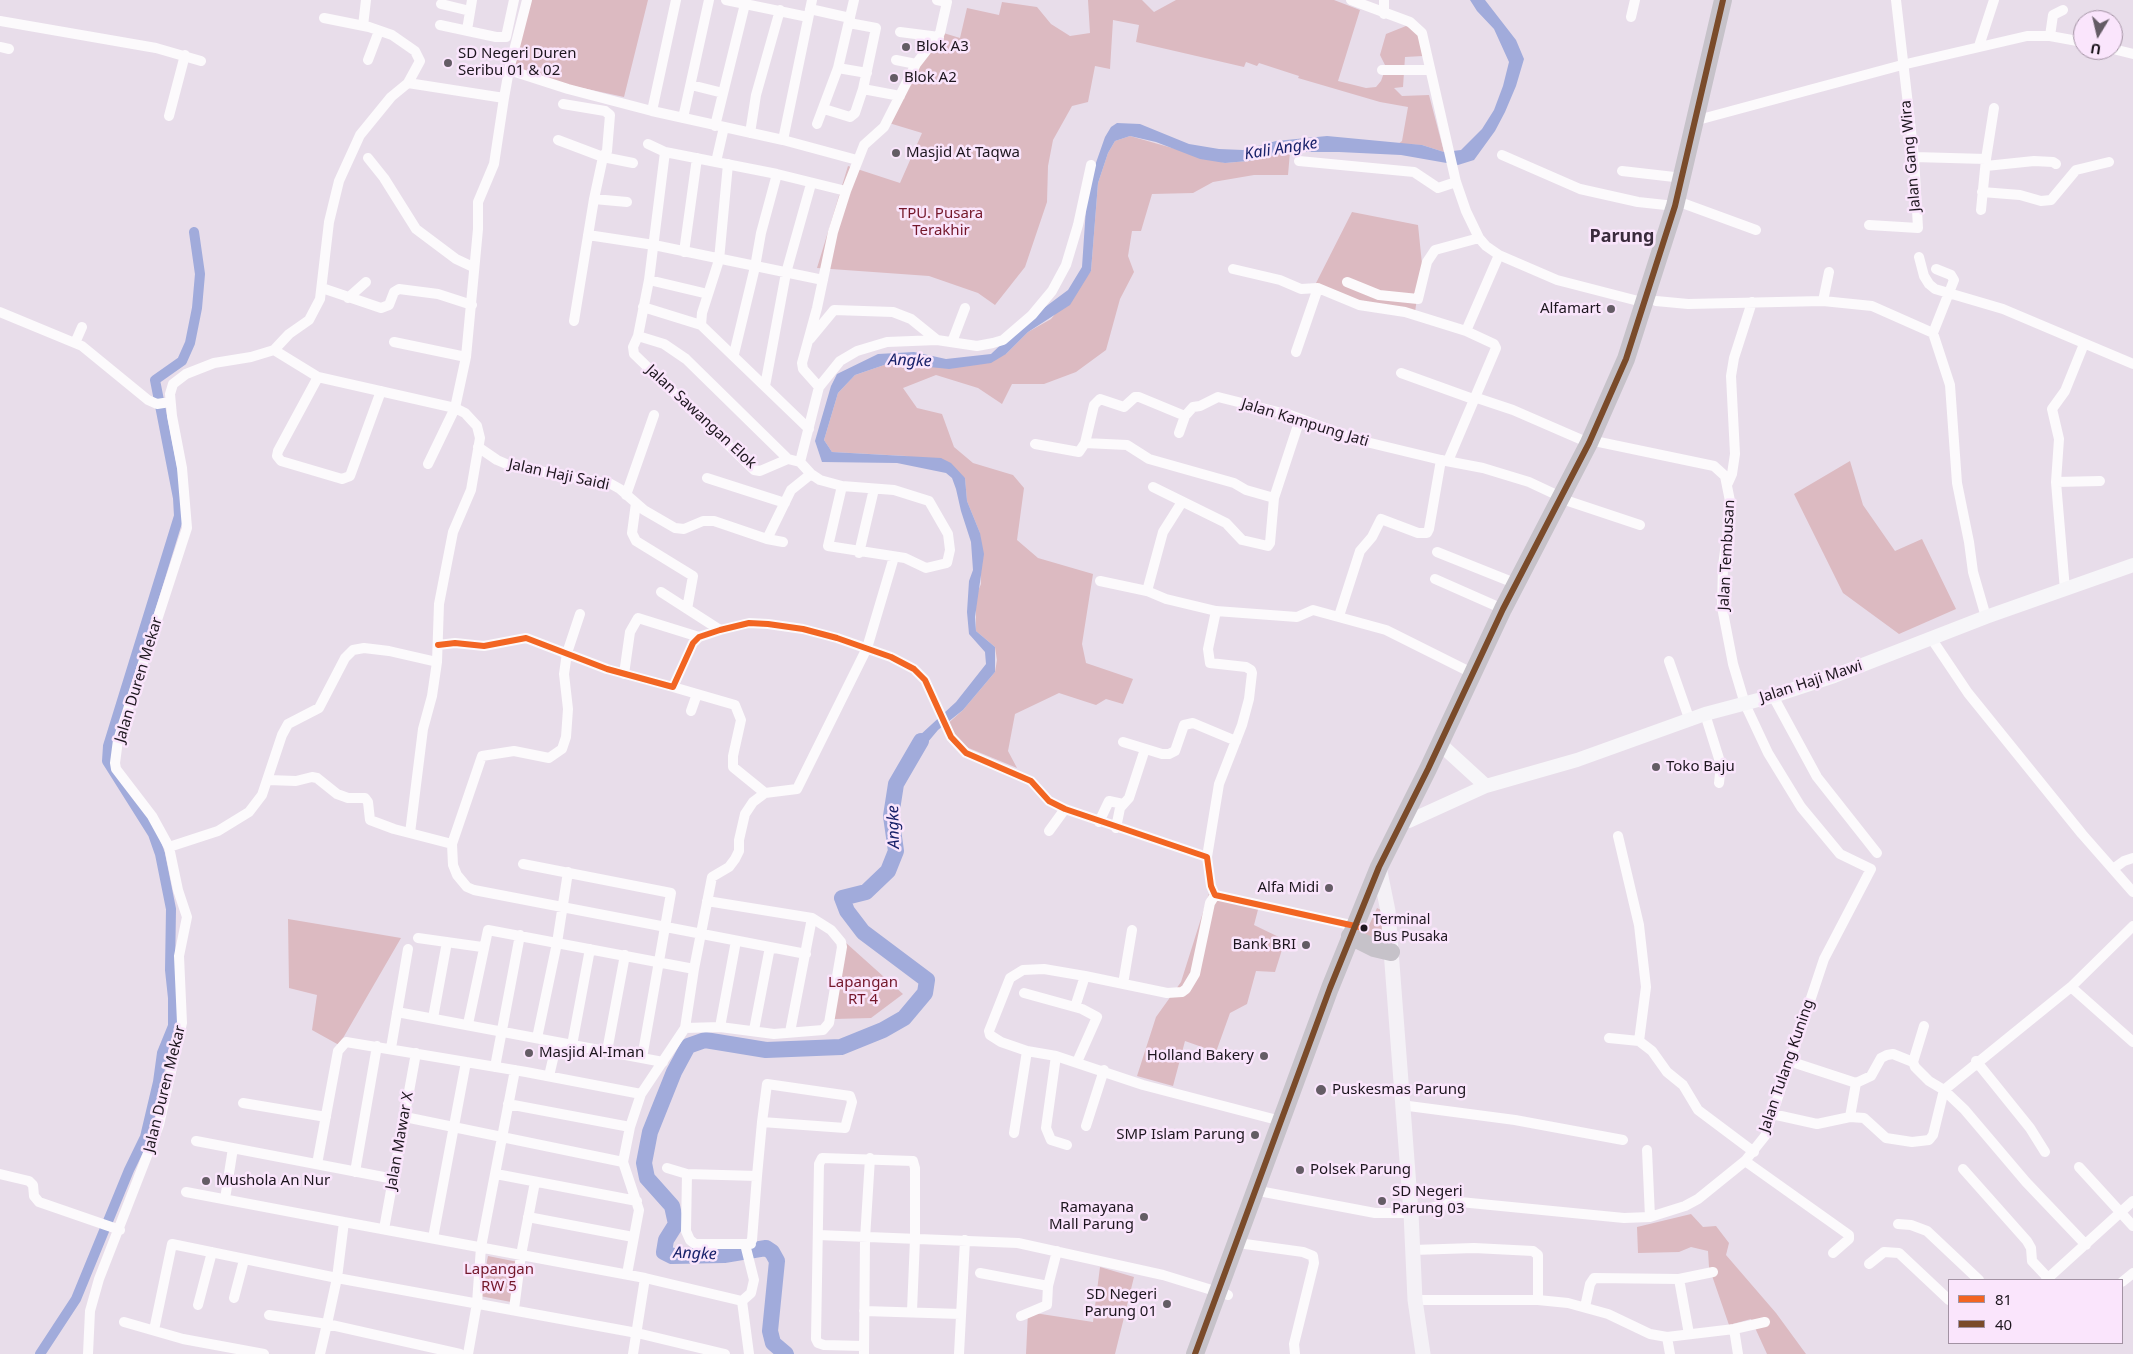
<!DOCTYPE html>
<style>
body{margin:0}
#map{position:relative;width:2133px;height:1354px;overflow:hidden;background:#e8ddea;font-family:"Noto Sans",sans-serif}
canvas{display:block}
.legend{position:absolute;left:1948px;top:1279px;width:175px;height:65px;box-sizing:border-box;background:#fae5fc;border:1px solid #a292a3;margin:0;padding:6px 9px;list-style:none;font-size:15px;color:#1d161e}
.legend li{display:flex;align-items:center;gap:10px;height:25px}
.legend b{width:25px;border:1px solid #a292a3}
.north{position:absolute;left:2073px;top:10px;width:50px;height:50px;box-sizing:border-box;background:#fae5fc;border:1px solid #a292a3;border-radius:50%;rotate:189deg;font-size:14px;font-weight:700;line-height:20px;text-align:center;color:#1d161e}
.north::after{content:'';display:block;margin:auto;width:18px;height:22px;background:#645c65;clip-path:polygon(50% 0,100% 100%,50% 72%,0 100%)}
</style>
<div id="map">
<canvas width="2133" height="1354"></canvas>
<ul class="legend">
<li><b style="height:6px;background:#f26522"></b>81</li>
<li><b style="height:6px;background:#7a4b2a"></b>40</li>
</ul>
<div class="north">U</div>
</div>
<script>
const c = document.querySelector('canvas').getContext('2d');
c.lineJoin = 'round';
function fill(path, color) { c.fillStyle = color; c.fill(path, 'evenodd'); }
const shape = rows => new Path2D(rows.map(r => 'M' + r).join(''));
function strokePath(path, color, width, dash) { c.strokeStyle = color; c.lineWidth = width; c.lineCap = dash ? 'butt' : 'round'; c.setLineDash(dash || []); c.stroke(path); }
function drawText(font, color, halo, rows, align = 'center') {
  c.font = font + ' "Noto Sans",sans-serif'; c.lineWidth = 5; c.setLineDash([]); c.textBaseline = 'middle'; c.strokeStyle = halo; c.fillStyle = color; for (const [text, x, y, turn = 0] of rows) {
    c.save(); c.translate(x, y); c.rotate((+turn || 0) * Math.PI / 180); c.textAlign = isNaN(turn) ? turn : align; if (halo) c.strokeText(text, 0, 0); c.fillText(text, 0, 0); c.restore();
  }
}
fill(shape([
 [525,0,648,0,624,97,564,84,509,66],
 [1088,0,1142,0,1154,12,1176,0,1334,0,1360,10,1338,81,1366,88,1376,87,1381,81,1386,67,1380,55,1386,34,1406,26,1419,32,1423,56,1405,57,1403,87,1394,88,1402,96,1429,95,1444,152,1422,145,1398,144,1402,141,1408,107,1380,102,1298,78,1299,76,1259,63,1257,66,1246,62,1244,67,1136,42,1139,25,1113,20,1110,69,1095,66,1088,102,1072,106,1053,140,1048,166,1047,202,1025,267,995,305,978,293,929,276,817,268,848,166,900,183,922,133,889,123,937,31,960,38,967,8,999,15,1002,2,1037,7,1051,24,1070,36,1090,33],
 [1130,136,1225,163,1248,161,1290,152,1288,175,1254,175,1213,182,1193,193,1152,194,1141,231,1132,231,1128,256,1134,272,1120,299,1106,350,1076,372,1044,384,1012,384,1002,404,978,388,936,375,903,388,917,408,942,414,954,447,973,463,1013,475,1024,488,1017,540,1038,558,1093,574,1082,644,1086,663,1133,679,1123,704,1106,699,1096,705,1059,693,1015,714,1008,751,1017,768,959,744,945,726,963,710,995,672,997,660,995,647,976,631,976,596,981,584,980,533,967,501,965,478,906,456,832,452,824,440,838,393,855,375,890,363,917,364,1006,354,1028,332,1051,319,1091,271,1098,183,1108,153,1115,141],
 [1352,212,1418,225,1422,264,1415,312,1370,306,1315,285],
 [1850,461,1863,505,1895,551,1922,539,1956,609,1899,634,1843,593,1794,494],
 [1210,890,1260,902,1254,925,1285,940,1275,972,1256,971,1247,1004,1230,1013,1216,1052,1185,1041,1173,1086,1137,1076,1156,1017,1181,982],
 [1377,908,1383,911,1386,941,1381,945,1368,940,1365,934],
 [288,919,401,938,339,1045,312,1030,317,995,289,988],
 [845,942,903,994,871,1018,834,1019],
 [1691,1214,1703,1227,1716,1226,1729,1243,1726,1255,1776,1313,1806,1354,1767,1354,1751,1319,1729,1325,1709,1267,1708,1251,1691,1247,1679,1252,1638,1253,1637,1227],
 [488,1256,518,1262,511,1302,480,1296],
 [1100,1267,1134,1277,1115,1354,1026,1354,1028,1312,1093,1322]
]), '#dcbac1');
fill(shape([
 [1470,0,1485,0,1516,40,1524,59,1516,86,1505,112,1495,131,1474,160,1458,165,1401,155,1339,152,1290,152,1248,161,1225,163,1200,159,1156,142,1130,136,1115,141,1108,153,1098,183,1091,271,1070,305,1028,332,1006,354,991,363,949,369,890,363,855,375,838,393,824,440,832,452,941,458,951,463,965,478,967,501,980,533,984,554,975,617,976,631,995,647,995,672,963,710,938,730,912,761,907,757,919,736,956,702,986,664,985,652,969,634,967,612,969,581,973,570,971,542,961,511,956,489,952,478,946,473,897,463,822,462,815,441,831,386,837,374,878,354,914,352,946,359,991,354,1025,322,1068,290,1082,267,1087,193,1091,177,1105,137,1111,127,1117,123,1140,124,1189,144,1219,149,1243,150,1276,141,1327,136,1422,145,1444,152,1461,150,1482,129,1494,110,1503,86,1509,62,1494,29,1477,11]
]), '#a1abdb');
strokePath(shape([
 [40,1354,76,1299,129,1170,145,1137,158,1082,162,1053,173,1026,173,998,170,970,171,909,160,854,153,834,107,761,108,746,179,516,178,498,155,380,182,361,190,343,197,308,200,274,194,232]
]), '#a1abdb', 10);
strokePath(shape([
 [786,1354,773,1343,770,1331,777,1261,772,1252,766,1248,724,1255,672,1256,664,1252,666,1240,676,1224,672,1206,647,1178,644,1163,650,1132,674,1072,688,1046,705,1040,766,1050,841,1047,883,1030,904,1018,925,993,927,980,863,932,847,911,842,898,866,892,888,871,896,851,891,816,896,784,921,741]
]), '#a1abdb', 16);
strokePath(shape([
 [726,0,808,17],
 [1351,0,1410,22,1422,33,1456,182,1466,211,1479,238,1486,246,1499,255,1557,280,1646,303],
 [441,4,470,11],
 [810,9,850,18],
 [1384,14,1384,0],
 [1631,17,1635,0],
 [0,21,156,48,201,61],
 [440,25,496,37,506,37,514,0],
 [363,26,366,0],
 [467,30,472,0],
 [900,32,939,37],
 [2050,36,2053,15,2063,10],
 [1979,46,1994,0],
 [0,47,9,49],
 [2113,49,2133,54],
 [368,60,379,31],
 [896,60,916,64],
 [838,68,867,73],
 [509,70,568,89,652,111,783,140,857,160],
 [1382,70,1430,70],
 [408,83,504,98,509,70,527,0],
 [691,85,723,93],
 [863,89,900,96],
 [563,104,605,111,610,115,607,151,603,157,633,163],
 [824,109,850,117,855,113,863,89,876,28,849,23],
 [652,111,676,0],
 [169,116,185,55],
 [683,118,709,0],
 [1694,121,1902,65,2027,36,2050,36,2083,42],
 [817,124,838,68,854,0],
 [715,126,745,4],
 [750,133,756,95,780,10],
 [558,140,603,157,594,199,574,321],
 [783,140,812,0],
 [648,144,665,152,777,174,846,191],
 [665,152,649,280,638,336,633,347,634,354,754,470,760,471,788,459],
 [1502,155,1580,189,1638,202,1675,206],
 [1914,157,1986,159,1981,210],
 [368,158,384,178,416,229,456,259,473,267],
 [1986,159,1994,108],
 [1299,161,1414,172,1438,188,1456,182],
 [716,162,724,127],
 [728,164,719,260,702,313,701,325,809,429],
 [1986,166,2034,161,2053,162,2056,164],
 [1622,171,1683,178],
 [1982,192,2020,195,2041,201,2051,200,2076,170,2109,162],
 [594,199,627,202],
 [1685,204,1756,230],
 [1869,225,1918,228,1914,157,1896,0],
 [588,235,654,245,823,280],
 [684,252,697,158],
 [1919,257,1924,276,1929,284,1935,289,2003,309,2133,364],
 [1233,269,1280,280,1301,289,1318,288,1359,305,1405,312,1466,331],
 [649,280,708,294],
 [1347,282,1379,295,1418,299,1427,262,1435,250,1479,238],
 [322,288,381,308,389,305,394,292,399,289,438,294,472,305],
 [348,298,366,282],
 [1656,301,1688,304,1823,301,1872,306,1933,333,1950,385,1957,483,1969,542,1973,572,1986,617],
 [1823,301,1829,272],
 [643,307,701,325],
 [0,312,82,346,148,400,157,404,170,402],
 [1933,333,1954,280,1951,275,1936,269],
 [638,336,664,344,686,359,788,459,800,462,811,474,820,480,842,486,894,490,929,501,948,534,950,550,947,563,926,568,905,558,828,546,842,486],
 [810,339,834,310,893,312,911,319,937,340],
 [394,342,466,357],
 [952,342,965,308],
 [75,343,82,327],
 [1296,352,1318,288],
 [734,354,755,267,761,233,777,174],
 [1401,373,1473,399],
 [318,377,278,451,277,456,281,461,342,479,350,476,381,391],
 [765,386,786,273,811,184],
 [819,387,803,369,802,363,817,308,833,232,846,191,864,145,884,127,916,64,940,33,947,2,937,0],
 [1474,397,1513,410,1589,443],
 [1179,433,1185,416],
 [1085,443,1127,445,1149,459,1234,483,1246,490,1274,498,1300,419],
 [1035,444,1079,452,1085,443,1094,405,1100,399,1124,407,1135,397,1139,397,1185,416,1193,407,1200,406,1218,397,1290,415,1358,440,1441,460,1483,468,1529,482,1561,497],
 [478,447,497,460,511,466,611,484,620,489,644,510,675,528,684,529,703,521,714,521,767,539,783,542],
 [1448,461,1496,348,1494,344,1466,331,1499,255],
 [800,462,819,387,840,361,857,351,887,342,937,340,977,346,993,343,1003,340,1032,315,1052,291,1066,265,1078,225,1091,165],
 [428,464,455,408,466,357,478,229,478,202,494,164,504,98],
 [707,478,785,503],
 [2056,482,2100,481],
 [1728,483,1732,474,1735,454,1731,376,1734,358,1752,302],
 [1153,487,1226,523,1242,540,1268,546,1270,543,1274,498],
 [626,495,654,415],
 [1568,501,1640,525],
 [1182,502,1163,532,1147,591,1166,599,1216,611,1208,649,1210,663,1246,667,1251,670,1252,673,1249,699,1242,725,1219,784,1207,857],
 [636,503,632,533,636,541,693,576,687,609],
 [767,539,791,490,811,474],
 [1437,552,1517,584],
 [859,553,874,489],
 [1435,579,1503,609],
 [1100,581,1147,591],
 [2065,590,2056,482,2059,439,2052,409,2065,391,2084,344],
 [661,592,720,630],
 [1216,611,1297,617,1313,610,1386,630,1474,674],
 [1339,616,1360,551,1372,537,1381,519,1418,533,1427,533,1429,529,1441,460],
 [1931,638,1968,693,2082,834,2133,892],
 [438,645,455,643,484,646,526,638,607,669,673,687,693,643,699,637,720,630,749,623,768,624,803,629,837,638,891,657,914,669,925,680,951,737,966,753,1031,781,1049,801,1065,809,1207,857,1211,886,1215,895,1364,928],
 [1669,661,1690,721],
 [624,674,630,632,638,618,699,637],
 [673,687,735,705,741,720,733,756,733,767,765,793],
 [1773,696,1817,777,1877,853],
 [691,711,697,694],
 [1705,714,1721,765,1719,783],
 [1123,742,1162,754,1169,754,1175,751,1184,725,1193,723,1236,741],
 [268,780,296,781,312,777,317,778,337,794,348,798,365,798,368,802,370,820,394,829,452,844,453,865,457,875,467,887,474,890,806,954],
 [1099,822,1109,801,1123,804],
 [1116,828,1120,808,1129,798,1145,749],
 [1049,831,1065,809],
 [410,833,423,729,432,696,437,662],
 [1618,836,1639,925,1646,987,1639,1041,1652,1051,1667,1072,1683,1085,1698,1110,1754,1152],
 [452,844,482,756,514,751,549,758,562,749,566,737,568,709,564,674,567,653,580,614],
 [169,847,218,831,249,812,262,795,282,735,288,724,319,708,345,658,353,650,364,648,389,651,437,662,439,604,453,532,471,490,480,438,477,426,465,413,455,408,318,377,274,350],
 [523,864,671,893,642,1058],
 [2113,869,2124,861,2133,858],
 [2133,926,2071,987,2133,1042],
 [418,938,482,947],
 [1085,976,1167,993,1182,992,1186,989,1195,974,1210,903,1215,895],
 [1123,984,1132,930],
 [1024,993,1082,1009,1097,1017,1077,1062],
 [1075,1007,1085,976,1044,969,1023,970,1010,978,989,1031,990,1035,1001,1042,1027,1051,1056,1056,1143,1085,1281,1121],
 [397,1012,663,1062],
 [433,1018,447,942],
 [468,1024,488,930,694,969],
 [1924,1026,1913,1062,1915,1067,1929,1081,1944,1090,1964,1109,2026,1182,2086,1245],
 [720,1027,736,941],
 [685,1028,720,1027,774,1034,823,1030,829,1023,842,947,841,942,831,930,812,918,707,901],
 [754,1030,770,947],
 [790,1032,812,918],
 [537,1038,557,943,568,872],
 [1609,1038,1639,1041],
 [572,1045,590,949],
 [391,1048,408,949],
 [607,1051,625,955],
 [1056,1056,1046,1128,1051,1140,1067,1145],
 [1789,1061,1856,1083,1871,1076,1881,1058,1887,1055,1893,1054,1913,1062],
 [1976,1061,2030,1128,2045,1152],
 [495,1067,520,935],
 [549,1076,557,1042],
 [243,1103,326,1117],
 [508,1104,630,1127],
 [1401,1105,1515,1120,1623,1140],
 [1772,1114,1817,1124,1850,1117,1856,1083],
 [405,1117,623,1162],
 [1850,1117,1864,1118,1886,1138,1912,1142,1929,1140,1933,1135,1944,1090,2071,987],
 [1086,1126,1104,1070],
 [1014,1133,1027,1051],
 [196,1141,394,1179],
 [1647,1150,1650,1217],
 [1745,1161,1849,1235,1849,1239,1833,1253],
 [623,1162,630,1127,641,1094,685,1028,694,969,712,877,729,867,735,859,739,851,739,840,745,814,753,802,765,793,797,789,867,648,894,557],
 [623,1162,639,1210,627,1274],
 [317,1164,338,1051,346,1042,526,1072,641,1094],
 [2079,1167,2133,1226],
 [667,1168,687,1174,757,1176],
 [1963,1169,2027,1241,2031,1248,2032,1261,2048,1278],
 [355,1172,377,1046],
 [0,1174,29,1181,33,1185,34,1196,39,1202,120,1230],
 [496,1174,637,1201],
 [687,1174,686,1231,690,1240,695,1244,751,1244],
 [186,1192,344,1222],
 [1264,1192,1375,1213,1411,1213,1446,1204,1460,1202,1624,1218,1650,1217,1685,1206,1698,1199,1745,1161,1765,1136,1824,959,1871,869,1840,854,1801,807,1768,753,1745,704,1733,664,1722,607,1723,566,1731,506,1725,476,1714,466,1599,442],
 [225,1199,233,1148],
 [528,1217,633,1237],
 [1898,1224,1911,1225,1927,1231,1979,1280],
 [384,1229,416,1053],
 [818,1235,1018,1243,1163,1275,1228,1295],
 [433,1238,466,1062],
 [1245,1244,1303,1252,1313,1256,1314,1263,1294,1344,1295,1354],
 [1413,1250,1474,1248,1533,1251,1538,1255,1538,1300],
 [1869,1264,1884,1252,1899,1253,1949,1300],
 [980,1273,1048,1286],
 [1679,1279,1689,1334],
 [2046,1280,2133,1201],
 [2122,1282,2133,1273],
 [234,1298,244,1260],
 [1415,1300,1538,1300,1568,1303,1608,1314,1650,1334,1667,1337,1734,1329,1765,1322],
 [742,1301,751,1293,754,1280,746,1248,752,1240,757,1176,762,1122,767,1084,850,1096,852,1102,845,1128,762,1122],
 [198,1305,212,1252],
 [1585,1307,1590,1284,1594,1278,1679,1279,1713,1272],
 [514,1309,521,1255,535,1182],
 [864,1311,961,1314],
 [269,1315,327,1324,320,1354],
 [1021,1316,1047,1305,1048,1286,1057,1251],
 [124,1322,183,1339,264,1354],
 [1734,1329,1738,1354],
 [154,1330,172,1244,337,1278,637,1333,725,1354],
 [1667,1337,1670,1354],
 [863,1346,824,1345,818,1343,816,1339,819,1164,822,1158,913,1161,915,1168,915,1239,912,1311],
 [88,1354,90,1311,99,1279,159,1125,182,1023,179,956,187,917,178,890,169,847,152,816,116,769,115,763,118,740,187,528,182,468,172,416,170,394,173,384,186,374,214,363,251,357,274,350,289,334,309,320,320,299,329,222,339,181,360,135,391,97,408,83,420,61,415,51,392,35,369,27,324,18],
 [460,1354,327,1324,337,1278,344,1222,645,1278],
 [468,1354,477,1303,481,1247,515,1070],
 [633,1354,645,1278,742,1301,749,1354],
 [864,1354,865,1239,870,1158],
 [959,1354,965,1240]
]), '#fcfafc', 10);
strokePath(shape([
 [1439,743,1486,786],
 [1409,821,1486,786,1577,760,1705,714,1773,696,1834,676,1986,617,2133,565]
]), '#f7f6f9', 14);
strokePath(shape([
 [1379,867,1388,911,1411,1213,1415,1300,1423,1354]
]), '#f4f1f6', 15);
strokePath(shape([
 [1350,936,1374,948,1391,952],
 [1195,1354,1330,988,1379,867,1428,769,1503,609,1589,443,1626,359,1675,206,1723,0]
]), '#c6c2c9', 18);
strokePath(shape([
 [438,645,455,643,484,646,526,638,607,669,673,687,693,643,699,637,720,630,749,623,768,624,803,629,837,638,891,657,914,669,925,680,951,737,966,753,1031,781,1049,801,1065,809,1207,857,1211,886,1215,895,1364,928]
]), '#f26522', 6);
strokePath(shape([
 [1195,1354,1330,988,1379,867,1428,769,1503,609,1589,443,1626,359,1675,206,1723,0]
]), '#7a4b2a', 6);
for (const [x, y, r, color] of [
 [906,47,5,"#645c65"],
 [448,63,5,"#645c65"],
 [894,78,5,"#645c65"],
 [896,153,5,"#645c65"],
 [1611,309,5,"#645c65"],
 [1656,767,5,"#645c65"],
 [1329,888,5,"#645c65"],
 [1364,928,4.5,"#1d161e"],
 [1306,945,5,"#645c65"],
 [529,1053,5,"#645c65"],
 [1264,1056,5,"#645c65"],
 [1321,1090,6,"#645c65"],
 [1255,1135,5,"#645c65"],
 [1300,1170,5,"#645c65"],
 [206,1181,5,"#645c65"],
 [1382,1201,5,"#645c65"],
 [1144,1217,5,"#645c65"],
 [1167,1304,5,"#645c65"]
]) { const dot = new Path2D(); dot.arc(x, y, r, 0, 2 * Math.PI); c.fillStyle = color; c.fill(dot); strokePath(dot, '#fae5fc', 2); }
drawText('14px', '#1d161e', '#fae5fc', [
 ["Terminal",1373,920],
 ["Bus Pusaka",1373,937]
], 'left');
drawText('15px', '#1d161e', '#fae5fc', [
 ["Blok A3",916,47],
 ["SD Negeri Duren",458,54],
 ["Seribu 01 & 02",458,71],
 ["Blok A2",904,78],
 ["Masjid At Taqwa",906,153],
 ["Alfamart",1601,309,"right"],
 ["Toko Baju",1666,767],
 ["Alfa Midi",1319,888,"right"],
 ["Bank BRI",1296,945,"right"],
 ["Masjid Al-Iman",539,1053],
 ["Holland Bakery",1254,1056,"right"],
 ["Puskesmas Parung",1332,1090],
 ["SMP Islam Parung",1245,1135,"right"],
 ["Polsek Parung",1310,1170],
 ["Mushola An Nur",216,1181],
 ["SD Negeri",1392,1192],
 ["Parung 03",1392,1209],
 ["Ramayana",1134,1208,"right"],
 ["Mall Parung",1134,1225,"right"],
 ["SD Negeri",1157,1295,"right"],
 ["Parung 01",1157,1312,"right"]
], 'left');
drawText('15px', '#1d161e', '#fae5fc', [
 ["Jalan Gang Wira",1911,156,-95],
 ["Jalan Sawangan Elok",701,417,43],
 ["Jalan Kampung Jati",1305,423,17],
 ["Jalan Haji Saidi",559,475,12],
 ["Jalan Tembusan",1727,555,-87],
 ["Jalan Duren Mekar",139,680,-73],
 ["Jalan Haji Mawi",1811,682,-18],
 ["Jalan Tulang Kuning",1787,1066,-71],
 ["Jalan Duren Mekar",165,1089,-76],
 ["Jalan Mawar X",400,1141,-80]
]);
drawText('15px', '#74172a', '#fae5fc', [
 ["TPU. Pusara",941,214],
 ["Terakhir",941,231],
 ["Lapangan",863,983],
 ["RT 4",863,1000],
 ["Lapangan",499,1270],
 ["RW 5",499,1287]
]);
drawText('italic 16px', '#18216a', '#fae5fc', [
 ["Kali Angke",1281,149,-9],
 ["Angke",910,361,2],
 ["Angke",894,827,-91],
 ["Angke",695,1254,2]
]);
drawText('bold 18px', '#3a2b3c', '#fae5fc', [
 ["Parung",1622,237]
]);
</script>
